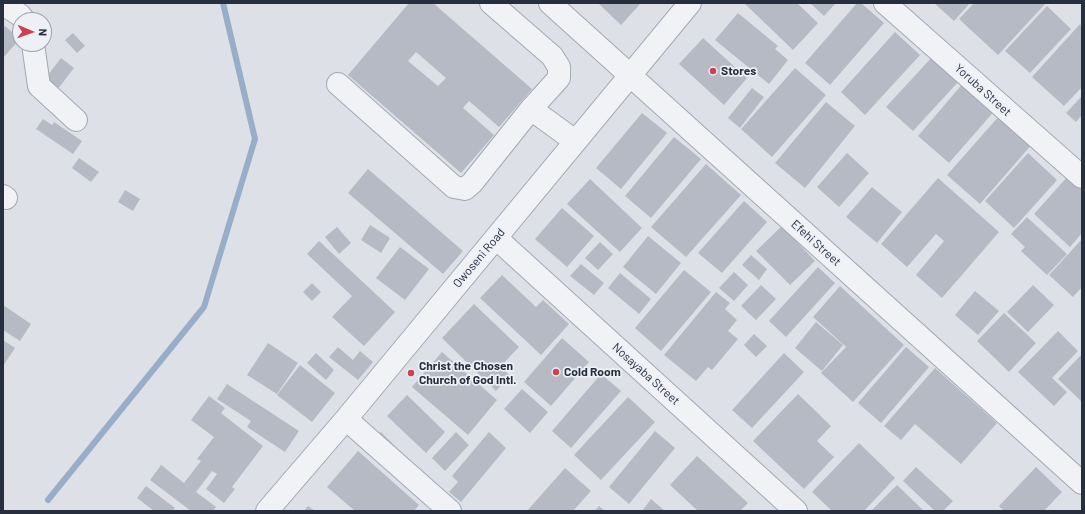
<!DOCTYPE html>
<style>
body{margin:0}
#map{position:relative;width:1085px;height:514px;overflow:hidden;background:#dde1e7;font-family:Barlow,sans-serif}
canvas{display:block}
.frame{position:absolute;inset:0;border:4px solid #272e3e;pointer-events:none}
.north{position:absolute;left:12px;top:12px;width:40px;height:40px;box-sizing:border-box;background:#edf0f5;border:1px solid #9ea2ac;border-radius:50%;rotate:92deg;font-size:11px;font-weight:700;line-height:16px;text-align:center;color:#272e3e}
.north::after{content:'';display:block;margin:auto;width:14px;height:18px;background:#ce4051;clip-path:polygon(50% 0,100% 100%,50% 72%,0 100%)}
</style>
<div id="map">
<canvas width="1085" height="514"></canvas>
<div class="frame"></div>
<div class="north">N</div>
</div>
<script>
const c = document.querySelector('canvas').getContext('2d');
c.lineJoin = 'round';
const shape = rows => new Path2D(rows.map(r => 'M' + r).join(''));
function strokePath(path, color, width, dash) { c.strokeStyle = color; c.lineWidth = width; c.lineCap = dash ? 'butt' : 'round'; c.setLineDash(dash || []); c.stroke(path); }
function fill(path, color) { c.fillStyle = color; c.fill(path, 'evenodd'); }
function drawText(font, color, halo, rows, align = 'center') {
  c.font = font + ' Barlow,sans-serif'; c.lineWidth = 3.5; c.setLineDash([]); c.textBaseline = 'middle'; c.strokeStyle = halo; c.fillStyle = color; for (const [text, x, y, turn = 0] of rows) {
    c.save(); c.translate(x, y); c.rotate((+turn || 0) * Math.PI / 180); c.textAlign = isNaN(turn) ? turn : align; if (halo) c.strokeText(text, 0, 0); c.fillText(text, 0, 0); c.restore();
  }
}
strokePath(shape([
 [48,500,204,307,255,139,223,3]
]), '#98aec8', 6);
fill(shape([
 [409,3,433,3,532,89,499,127,469,101,463,108,494,135,461,173,348,75],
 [416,52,446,78,438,86,408,61],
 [598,3,641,3,621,25],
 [744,3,797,3,818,23,793,50],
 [810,3,836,3,824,16],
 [857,3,861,3,884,23,830,85,805,63],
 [934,3,970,3,954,21],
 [974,3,1046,3,998,55,959,19],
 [1047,6,1071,29,1030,73,1005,51],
 [738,13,778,46,775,49,788,60,769,84,715,40],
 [1080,24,1082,26,1082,87,1064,106,1032,77],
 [5,26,20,39,3,58,3,28],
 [895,32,920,55,865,115,841,92],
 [73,33,85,46,77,53,65,40],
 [703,38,747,78,724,105,679,64],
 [933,56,959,81,913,131,886,107],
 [61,58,74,68,57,90,44,80],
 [795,68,826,95,772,157,741,129],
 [965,81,997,108,949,163,918,136],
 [752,88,764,97,740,128,728,118],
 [1082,96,1082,115,1076,122,1066,113],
 [826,102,855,126,805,188,775,163],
 [642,113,667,133,621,189,596,168],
 [1000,115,1033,143,980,204,947,175],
 [43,119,52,125,54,122,82,141,73,154,36,129],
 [674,137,701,159,651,218,625,196],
 [847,153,869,173,839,207,817,187],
 [1028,153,1057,180,1014,228,985,201],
 [79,158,99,172,91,182,72,168],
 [706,164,741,195,686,257,651,227],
 [368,169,463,251,443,274,348,193],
 [1069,175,1082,188,1082,233,1070,247,1034,214],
 [938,178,999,232,942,298,916,275,944,241,936,234,907,267,881,244],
 [590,179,642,228,620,252,567,204],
 [872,187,902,212,877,243,846,217],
 [125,190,140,199,133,211,118,202],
 [744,201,767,222,722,273,698,253],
 [562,208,594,236,567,267,535,239],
 [1027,217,1067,254,1047,275,1021,251,1025,247,1011,234],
 [370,225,390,238,381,253,361,240],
 [782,226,815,261,790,285,756,251],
 [337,227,351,243,339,254,325,237],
 [648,236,681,263,656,294,623,267],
 [1082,239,1082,287,1073,297,1049,275],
 [319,241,395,312,364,346,332,317,352,296,307,254],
 [600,242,613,254,598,270,585,258],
 [400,247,429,269,405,300,376,278],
 [751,255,767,269,759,280,742,265],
 [581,264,604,283,594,295,570,276],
 [818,267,835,283,786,337,769,321],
 [684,270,711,292,661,351,635,328],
 [734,272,748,285,734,301,719,288],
 [620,273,651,299,639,314,608,288],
 [502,275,536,307,543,300,569,324,541,355,480,298],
 [312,283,321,292,312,301,303,292],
 [761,285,776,299,756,320,741,306],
 [1033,285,1054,305,1028,332,1007,312],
 [840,286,904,345,853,402,821,373,846,347,813,317],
 [975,291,999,311,978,335,955,315],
 [716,292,730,303,725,309,737,320,728,331,738,339,712,370,708,367,696,381,664,355],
 [474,304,519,347,501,366,510,376,496,391,442,338],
 [3,305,31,324,20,341,3,330],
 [1004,313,1036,343,1009,372,977,341],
 [816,322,843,345,822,371,795,348],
 [1058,331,1078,351,1052,378,1067,392,1054,406,1018,372],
 [754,334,767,346,756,357,744,345],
 [562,338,589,362,551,406,524,382],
 [3,340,15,348,3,366],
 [268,343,298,363,277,394,247,375],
 [338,347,353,360,360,351,373,362,358,380,329,357],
 [906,347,929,367,881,423,858,403],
 [442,352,497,400,468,435,412,387],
 [316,353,334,370,326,380,307,363],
 [784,353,804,372,752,428,732,410],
 [1082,354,1082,402,1058,379],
 [300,365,335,393,312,422,277,395],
 [935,368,997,423,961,464,915,424,901,440,884,426],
 [601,374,621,391,571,448,552,431],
 [227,384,299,431,285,452,247,427,251,421,217,399],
 [522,389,548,412,530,433,504,409],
 [798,394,831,426,817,441,834,457,804,489,753,441],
 [407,395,445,432,426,453,387,416],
 [209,396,225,408,221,413,263,446,232,487,235,489,224,503,206,489,217,474,212,471,196,492,216,507,213,511,191,511,150,480,161,465,184,483,201,461,197,459,214,437,191,420],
 [628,397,655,422,601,480,574,455],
 [655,431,675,448,629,504,609,487],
 [381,432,396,447,391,452,377,437],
 [456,432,469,445,445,471,432,458],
 [489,432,506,448,461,502,449,492,458,482,452,476],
 [859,443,895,478,864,511,832,511,812,492],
 [358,451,419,505,414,511,355,511,327,487],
 [697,456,748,503,740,511,698,511,670,485],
 [916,467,953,501,943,511,935,511,903,481],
 [1036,467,1062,492,1044,511,1004,511,999,506],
 [565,468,591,491,573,511,527,511],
 [897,485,924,511,871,511],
 [146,486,175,508,172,511,154,511,137,498],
 [651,499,665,511,642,511],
 [308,506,315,511,304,511],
 [599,506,605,511,595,511]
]), '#b5bac4');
const minor = shape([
 [491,3,552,56,559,67,559,78,531,109,575,141],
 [550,3,1082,483],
 [885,3,1082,177],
 [3,4,20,15,24,20],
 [33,44,39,86,76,120],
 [338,84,454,187,465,189,472,183,531,109],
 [3,196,6,198],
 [496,238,796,511],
 [346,419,450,511],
 [267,511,346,419,690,3]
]);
strokePath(minor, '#a3a8b1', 24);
strokePath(minor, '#f0f2f6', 22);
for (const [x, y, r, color] of [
 [713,71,4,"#ce4051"],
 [556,372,4,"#ce4051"],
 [411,373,4,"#ce4051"]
]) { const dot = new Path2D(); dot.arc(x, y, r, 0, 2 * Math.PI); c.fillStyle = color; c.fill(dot); strokePath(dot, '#edf0f5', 1.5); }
drawText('bold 12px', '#272e3e', '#edf0f5', [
 ["Stores",721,71],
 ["Christ the Chosen",419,366],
 ["Church of God Intl.",419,380],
 ["Cold Room",564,372]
], 'left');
drawText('12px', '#272e3e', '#edf0f5', [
 ["Yoruba Street",983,90,42],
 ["Efehi Street",816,243,42],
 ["Owoseni Road",479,258,-50],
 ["Nosayaba Street",646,374,42]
]);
</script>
